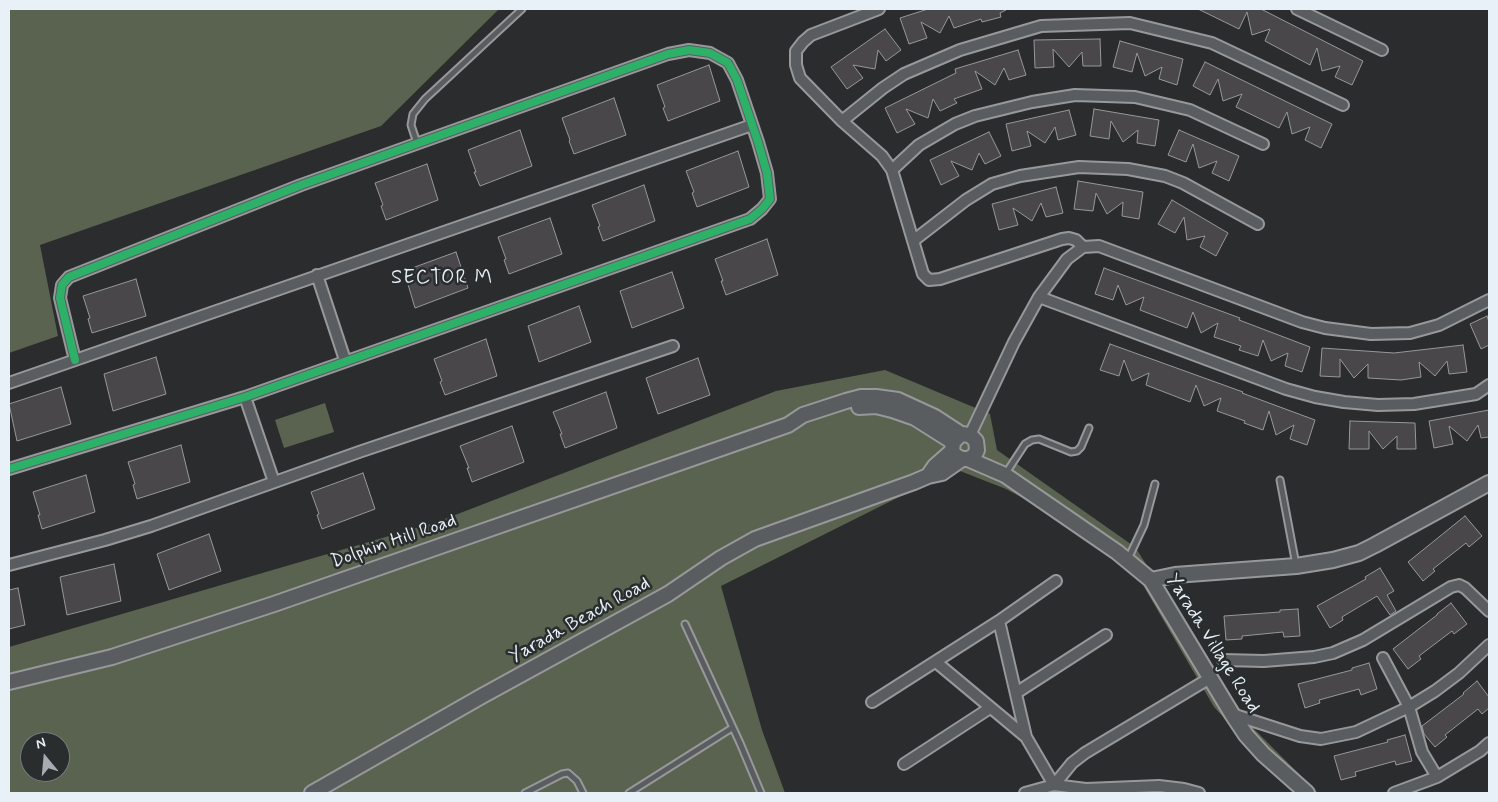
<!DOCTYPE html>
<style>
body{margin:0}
#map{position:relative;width:1498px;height:802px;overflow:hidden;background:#2b2c2d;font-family:Mynerve,sans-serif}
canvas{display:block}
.frame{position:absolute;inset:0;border:10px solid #e8f1f8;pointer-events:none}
.north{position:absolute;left:20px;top:732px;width:50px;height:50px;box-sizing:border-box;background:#2a2d2e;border:1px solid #767b7f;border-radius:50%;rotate:343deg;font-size:14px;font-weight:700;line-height:20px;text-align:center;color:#e8f1f8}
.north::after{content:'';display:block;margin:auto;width:18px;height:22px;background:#a6acb1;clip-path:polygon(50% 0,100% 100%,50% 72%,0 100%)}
</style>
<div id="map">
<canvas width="1498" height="802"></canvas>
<div class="frame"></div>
<div class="north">N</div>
</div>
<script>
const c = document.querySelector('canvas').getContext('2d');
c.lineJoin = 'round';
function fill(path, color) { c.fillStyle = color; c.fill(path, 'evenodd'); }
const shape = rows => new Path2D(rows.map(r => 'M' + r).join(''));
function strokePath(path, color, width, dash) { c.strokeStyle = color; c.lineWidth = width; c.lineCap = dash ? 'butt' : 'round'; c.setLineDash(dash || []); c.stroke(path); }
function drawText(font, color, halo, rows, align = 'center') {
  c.font = font + ' Mynerve,sans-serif'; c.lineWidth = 5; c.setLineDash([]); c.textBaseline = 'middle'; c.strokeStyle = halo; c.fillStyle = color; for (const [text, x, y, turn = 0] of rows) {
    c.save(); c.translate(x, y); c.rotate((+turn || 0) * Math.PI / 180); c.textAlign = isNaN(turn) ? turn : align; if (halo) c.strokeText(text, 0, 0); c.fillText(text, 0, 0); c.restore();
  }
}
fill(shape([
 [9,9,499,9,381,126,40,245,58,336,9,353],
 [885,370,990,414,997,450,1135,547,1250,725,1318,793,1294,793,1214,707,1143,585,1092,535,1006,489,960,471,929,482,721,586,762,730,785,793,9,793,9,647,437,522,776,391],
 [30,742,60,742,60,772,30,772],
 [325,403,334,432,284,448,275,420]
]), '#5a634f');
const building = shape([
 [928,9,1006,9,1006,10,1000,13,1001,17,982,22,981,19,954,28,949,16,940,33,921,22,927,38,909,44,900,18,928,9],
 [1198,9,1261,9,1363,61,1352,85,1335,77,1340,66,1322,71,1317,48,1310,65,1265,41,1270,29,1252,35,1247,12,1239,29,1198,9],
 [885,29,901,50,886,61,878,50,875,69,853,65,863,78,847,89,831,67,885,29],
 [1100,39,1101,66,1083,66,1082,52,1069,67,1053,49,1054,67,1035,68,1034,40,1100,39],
 [1120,41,1183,59,1177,85,1159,79,1162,67,1145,76,1137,53,1132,72,1113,67,1120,41],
 [1018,50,1026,75,1009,80,1004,68,995,85,975,71,982,89,954,99,957,103,940,111,933,99,928,118,906,109,915,124,897,133,885,108,956,73,955,69,1018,50],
 [1205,62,1332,124,1321,148,1305,140,1310,127,1292,134,1287,112,1279,128,1236,107,1242,94,1223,101,1218,79,1210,95,1193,86,1205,62],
 [709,65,720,101,668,121,663,108,665,107,657,85,709,65],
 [614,98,626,135,574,154,569,141,570,140,562,118,614,98],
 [1094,109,1159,120,1155,146,1137,143,1138,130,1123,142,1111,121,1109,139,1090,136,1094,109],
 [1069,110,1076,135,1058,140,1055,127,1045,143,1027,131,1031,146,1012,151,1006,124,1069,110],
 [520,130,532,166,480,186,474,172,476,172,468,150,520,130],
 [1179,130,1239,156,1229,181,1212,173,1217,161,1199,168,1193,144,1186,162,1168,155,1179,130],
 [989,132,1001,156,985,164,979,153,972,170,951,161,959,176,941,185,930,160,989,132],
 [738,151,749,187,697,207,692,193,694,192,686,171,738,151],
 [427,164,438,200,386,220,381,206,383,205,375,183,427,164],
 [1078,181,1143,192,1139,219,1122,216,1123,202,1107,214,1096,193,1093,211,1074,209,1078,181],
 [644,185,655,221,603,241,598,227,600,226,592,205,644,185],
 [1056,187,1063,213,1046,217,1041,203,1032,221,1013,208,1018,225,999,230,992,204,1056,187],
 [1172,200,1228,233,1216,256,1200,247,1205,236,1187,240,1184,217,1175,233,1158,224,1172,200],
 [550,218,562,254,509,274,504,260,506,259,498,237,550,218],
 [767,239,778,275,726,295,721,281,723,281,715,259,767,239],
 [456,252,468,288,415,308,404,271,456,252],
 [1104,268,1240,318,1239,320,1310,347,1302,372,1285,366,1288,353,1271,361,1263,340,1258,356,1239,350,1241,346,1214,337,1218,323,1201,333,1193,312,1187,328,1140,310,1144,297,1126,305,1118,285,1113,300,1095,294,1104,268],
 [672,272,684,308,632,328,620,291,672,272],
 [136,279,146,316,92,333,88,319,90,318,83,296,136,279],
 [579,306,591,342,539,362,528,326,579,306],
 [1487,316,1489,322,1489,345,1481,349,1470,324,1487,316],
 [486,339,497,376,445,395,440,382,442,381,434,359,486,339],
 [1110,344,1243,392,1242,393,1315,420,1307,445,1290,439,1294,425,1276,435,1269,411,1263,430,1244,423,1245,421,1217,411,1221,398,1204,406,1196,385,1190,402,1146,385,1149,373,1132,381,1124,360,1119,376,1100,370,1110,344],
 [1463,345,1467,372,1449,374,1447,361,1435,376,1419,362,1421,377,1401,380,1368,378,1368,364,1354,378,1340,359,1340,377,1320,376,1322,348,1394,353,1463,345],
 [156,357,166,394,113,411,104,374,156,357],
 [698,358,710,395,658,414,646,378,698,358],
 [61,387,71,424,17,441,9,404,61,387],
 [606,392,617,428,565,448,560,434,562,434,553,412,606,392],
 [1489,410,1489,437,1481,438,1478,425,1467,441,1449,426,1453,444,1434,448,1429,421,1489,410],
 [1350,421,1415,423,1416,449,1397,449,1397,436,1383,449,1369,431,1369,449,1349,449,1350,421],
 [512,426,524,462,472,482,467,468,469,468,460,446,512,426],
 [181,445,190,482,137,499,133,485,135,484,128,462,181,445],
 [363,473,375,509,322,529,317,515,319,514,311,492,363,473],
 [86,475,95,512,42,529,38,515,40,515,33,492,86,475],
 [1465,516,1482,536,1469,547,1466,543,1433,569,1435,571,1423,581,1408,562,1465,516],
 [209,534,221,571,169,590,157,554,209,534],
 [114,564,121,601,67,615,60,577,114,564],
 [1380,568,1394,591,1387,595,1396,611,1390,615,1377,596,1342,617,1343,620,1330,628,1317,606,1366,579,1365,577,1380,568],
 [18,588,25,625,9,629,9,590,18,588],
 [1451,603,1467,624,1454,634,1452,631,1419,656,1421,659,1408,669,1393,649,1437,615,1437,614,1451,603],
 [1298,609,1300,636,1284,637,1283,632,1242,636,1242,639,1226,640,1224,616,1280,612,1280,610,1298,609],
 [1369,663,1377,689,1361,695,1359,689,1319,700,1320,703,1305,708,1298,684,1352,670,1352,668,1369,663],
 [1477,681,1489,697,1489,708,1482,714,1478,709,1445,735,1447,737,1435,747,1424,734,1422,726,1464,694,1463,693,1477,681],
 [1405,735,1412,761,1396,765,1395,761,1355,772,1356,776,1341,780,1334,756,1388,742,1387,740,1405,735]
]);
fill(building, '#4a474a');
strokePath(building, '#96989a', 1);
const lane = shape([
 [417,143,411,125,413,114,425,99,522,9],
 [1006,473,1025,444,1032,440,1039,439,1071,452,1077,451,1081,447,1089,428],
 [1280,480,1296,565],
 [1128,559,1144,525,1155,484],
 [685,624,740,743,761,793],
 [525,793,562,774,568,773,577,781,583,793],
 [629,793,732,728]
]);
const street = shape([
 [879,9,811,35,803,42,796,51,796,65,800,78,842,121,882,156,892,170,923,274,929,280,940,279,1062,239,1069,238,1076,240,1083,247],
 [1297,9,1382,50],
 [842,121,883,88,904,74,960,50,1041,26,1130,23,1212,43,1343,105],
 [892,170,919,145,955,124,975,116,1032,102,1075,95,1135,97,1190,110,1263,144],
 [913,241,966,200,992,184,1020,176,1079,167,1128,169,1165,176,1183,183,1258,224],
 [317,275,345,360],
 [1039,297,1286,389,1315,397,1344,402,1378,405,1414,404,1476,394,1489,385],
 [9,383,752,125],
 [245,397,274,482],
 [970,435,1014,342,1039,297,1067,259,1083,247,1099,246,1302,322,1325,328,1371,334,1410,333,1439,325,1489,300],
 [9,469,245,397,750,219,762,209,770,199,767,173,758,142,737,80,728,63,710,53,689,50,668,54,301,185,69,277,62,285,60,298,75,360],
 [9,565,105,540,151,526,359,452,673,346],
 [999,621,1026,737],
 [1383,658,1409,707,1422,752,1437,777],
 [1223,660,1264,661,1314,657,1333,653,1363,640,1451,587,1459,585,1465,588,1489,611],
 [936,662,1026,737,1054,785],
 [1016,693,1106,635],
 [872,702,999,621,1056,581],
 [1232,714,1300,736,1321,739,1356,732,1409,707,1435,691,1459,673,1489,645],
 [904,764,990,708],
 [1054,785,1072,763,1085,753,1210,678],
 [1025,793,1054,785,1086,789,1159,786,1184,789,1199,793],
 [1394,793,1437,777,1480,751,1489,743]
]);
const secondary = shape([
 [859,407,876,406,892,410,915,418,953,442],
 [968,459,974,456,977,450,976,441,970,435,961,434,953,442,952,451,956,456,962,459,968,459,1005,475,1117,552,1151,580,1232,714,1246,735,1263,754,1307,793],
 [928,476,935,466,952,451],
 [1151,580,1175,575,1296,566,1333,560,1359,553,1375,545,1489,483],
 [9,682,112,657,274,604,788,425,803,415,846,401,861,397,876,397,898,400,935,417,961,434],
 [312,793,482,696,668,594,721,558,755,539,914,482,928,476,942,473,962,459]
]);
strokePath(lane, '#96989a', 9);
strokePath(street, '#96989a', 14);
strokePath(secondary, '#96989a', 18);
strokePath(lane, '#5a5d60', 5);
strokePath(street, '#5a5d60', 10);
strokePath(secondary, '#5a5d60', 14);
strokePath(shape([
 [9,469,245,397,750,219,762,209,770,199,767,173,758,142,737,80,728,63,710,53,689,50,668,54,301,185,69,277,62,285,60,298,75,360]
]), '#2db169', 8);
drawText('19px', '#e8f1f8', '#2a2d2e', [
 ["Dolphin Hill Road",394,542,-19],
 ["Yarada Beach Road",580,621,-29],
 ["Yarada Village Road",1212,644,58]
]);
c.letterSpacing = '1px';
drawText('20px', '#e8f1f8', '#2a2d2e', [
 ["SECTOR M",442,279]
]);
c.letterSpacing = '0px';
</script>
